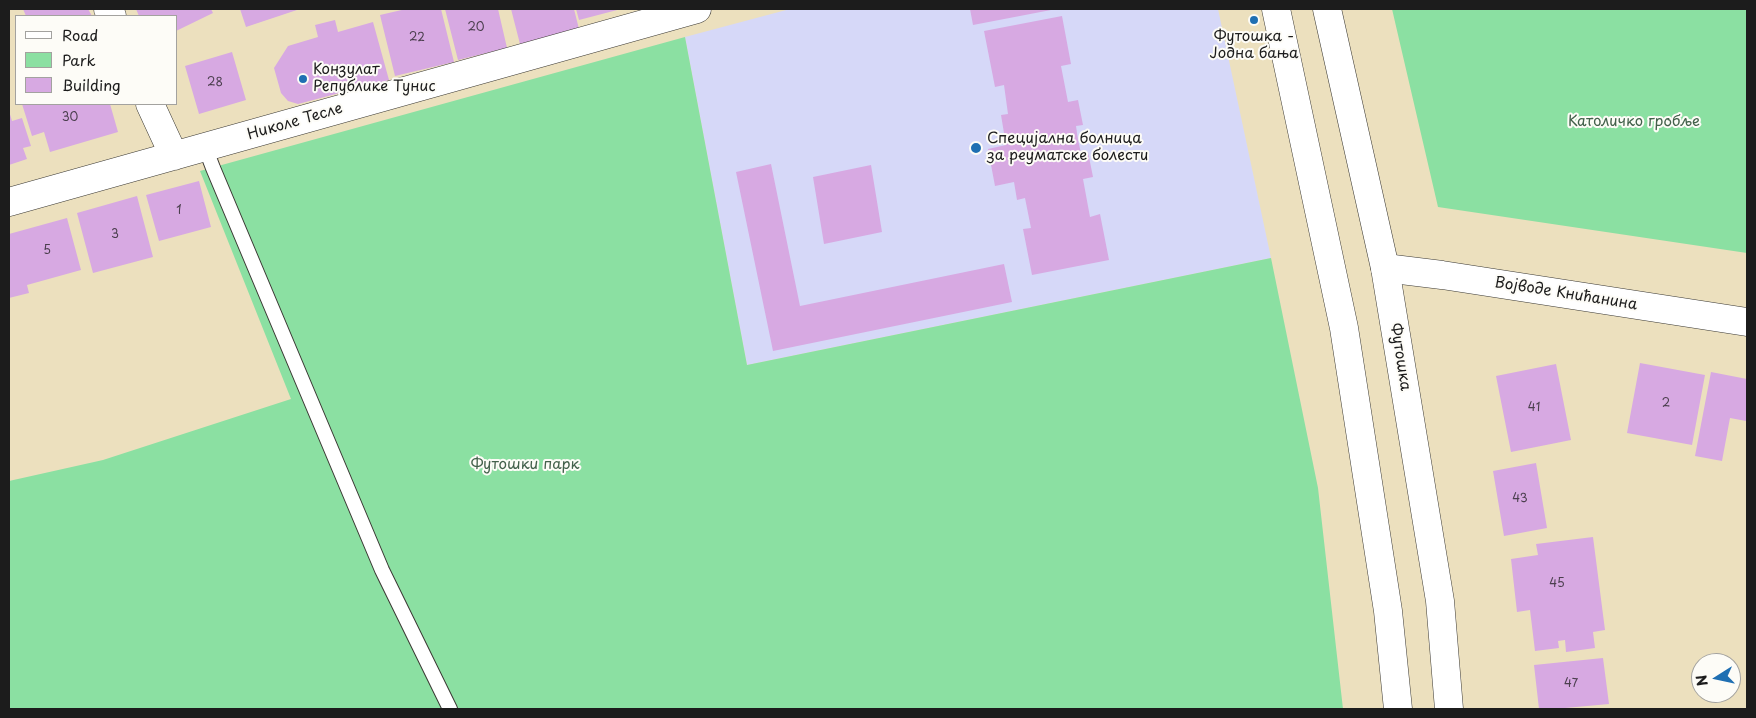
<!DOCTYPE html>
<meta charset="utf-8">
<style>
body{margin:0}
#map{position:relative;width:1756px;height:718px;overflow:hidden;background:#ece0be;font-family:"Playpen Sans",sans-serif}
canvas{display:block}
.frame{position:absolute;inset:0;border:10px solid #1c1c1c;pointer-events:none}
.legend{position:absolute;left:15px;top:15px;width:162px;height:90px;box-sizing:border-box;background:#fdfcf7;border:1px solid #a3a29f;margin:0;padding:6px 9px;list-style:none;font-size:15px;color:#1c1c1c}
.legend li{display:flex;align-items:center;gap:10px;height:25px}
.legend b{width:25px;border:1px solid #a3a29f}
.north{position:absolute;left:1691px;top:653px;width:50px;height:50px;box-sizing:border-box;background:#fdfcf7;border:1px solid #a3a29f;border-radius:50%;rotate:260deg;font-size:14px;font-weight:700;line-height:20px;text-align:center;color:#1c1c1c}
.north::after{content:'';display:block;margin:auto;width:18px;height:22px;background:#1f6fb2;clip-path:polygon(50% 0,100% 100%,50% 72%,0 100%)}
</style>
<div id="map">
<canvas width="1756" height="718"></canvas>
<div class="frame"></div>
<ul class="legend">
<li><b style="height:6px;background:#fff"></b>Road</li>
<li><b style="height:14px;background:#8be0a2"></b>Park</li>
<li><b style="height:14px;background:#d7a9e2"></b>Building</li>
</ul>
<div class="north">N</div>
</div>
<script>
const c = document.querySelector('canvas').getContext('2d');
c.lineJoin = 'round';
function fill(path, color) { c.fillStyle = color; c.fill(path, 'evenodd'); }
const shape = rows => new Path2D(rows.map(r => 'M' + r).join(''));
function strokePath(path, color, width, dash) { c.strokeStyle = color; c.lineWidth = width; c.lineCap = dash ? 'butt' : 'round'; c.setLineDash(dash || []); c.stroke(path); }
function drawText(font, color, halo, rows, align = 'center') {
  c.font = font + ' "Playpen Sans",sans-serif'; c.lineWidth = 4; c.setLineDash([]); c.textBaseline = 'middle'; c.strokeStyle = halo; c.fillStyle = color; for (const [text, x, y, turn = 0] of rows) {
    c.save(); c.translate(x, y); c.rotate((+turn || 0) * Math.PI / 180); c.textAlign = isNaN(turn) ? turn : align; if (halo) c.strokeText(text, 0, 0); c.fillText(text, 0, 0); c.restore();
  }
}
fill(shape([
 [790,9,1218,9,1271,258,747,365,685,37]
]), '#d6d8f8');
fill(shape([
 [1392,9,1747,9,1747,253,1438,207],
 [685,37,747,365,1271,258,1318,488,1343,709,9,709,9,481,103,460,291,399,200,171]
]), '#8be0a2');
fill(shape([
 [23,9,88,9,92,16,26,16],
 [136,9,211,9,213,13,176,31,176,16,139,16],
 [240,9,300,9,246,27],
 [406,9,441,9,454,62,395,76,380,15],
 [445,9,498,9,507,48,458,60],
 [511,9,574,9,579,29,520,44],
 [576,9,621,9,579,20],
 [970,9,1051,9,1051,10,973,25],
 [1062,16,1071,64,1061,66,1068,102,1078,100,1083,125,1076,126,1078,140,1081,153,1088,152,1093,177,1083,179,1090,217,1100,214,1109,260,1032,275,1023,229,1031,228,1025,198,1017,200,1014,182,995,186,988,149,1006,145,1001,115,1008,114,1004,85,995,87,984,31],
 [335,20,338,32,373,22,389,80,298,104,288,101,281,93,274,68,288,46,318,37,315,25],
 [232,52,246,100,199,114,185,66],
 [22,104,110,104,118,132,50,152,44,132,32,136],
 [9,111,12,121,22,118,31,146,23,148,27,159,9,165],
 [771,164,800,306,1004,264,1012,302,773,351,736,172],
 [871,165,882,232,824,244,813,177],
 [199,181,211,227,159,241,146,195],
 [137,196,153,257,93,273,77,213],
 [67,218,81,270,27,285,29,293,9,298,9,234],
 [1640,363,1705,375,1692,445,1627,433],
 [1556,364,1571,440,1511,452,1496,376],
 [1711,372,1747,379,1746,421,1730,418,1722,461,1695,456],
 [1536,463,1547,528,1504,536,1493,471],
 [1593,537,1605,630,1593,632,1595,648,1566,652,1565,640,1558,641,1559,648,1535,651,1530,610,1517,612,1511,559,1538,555,1536,544],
 [1603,658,1609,704,1554,709,1539,709,1534,665]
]), '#d7a9e2');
const service = shape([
 [205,147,213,168,382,570,450,709]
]);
const minor = shape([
 [108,9,112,16],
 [150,104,174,156],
 [9,202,697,9],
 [1385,268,1442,275,1747,322]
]);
const secondary = shape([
 [1276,9,1344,328,1388,611,1398,709],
 [1327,9,1385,268,1440,601,1449,709]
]);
strokePath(service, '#3b3934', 16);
strokePath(minor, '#3b3934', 29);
strokePath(secondary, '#3b3934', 29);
strokePath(service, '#fff', 14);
strokePath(minor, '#fff', 28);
strokePath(secondary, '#fff', 28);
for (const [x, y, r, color] of [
 [1254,20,5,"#1f6fb2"],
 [303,79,5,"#1f6fb2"],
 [976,148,6,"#1f6fb2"]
]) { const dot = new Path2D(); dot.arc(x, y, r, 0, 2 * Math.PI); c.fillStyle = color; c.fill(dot); strokePath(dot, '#fdfcf7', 2); }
drawText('12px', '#4b3f4e', null, [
 ["20",476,28],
 ["22",417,38],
 ["28",215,83],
 ["30",70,118],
 ["1",179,211],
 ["3",115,235],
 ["5",47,251],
 ["2",1666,404],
 ["41",1534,408],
 ["43",1520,499],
 ["45",1557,584],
 ["47",1571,684]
]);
drawText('15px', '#1c1c1c', '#fdfcf7', [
 ["Футошка -",1254,37,"center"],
 ["Јодна бања",1254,54,"center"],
 ["Конзулат",313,70],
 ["Републике Тунис",313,87],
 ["Специјална болница",987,139],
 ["за реуматске болести",987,156]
], 'left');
drawText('15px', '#1c1c1c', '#fdfcf7', [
 ["Николе Тесле",295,122,-16],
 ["Војводе Книћанина",1566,294,9],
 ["Футошка",1400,357,81]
]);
drawText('15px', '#43614b', '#fdfcf7', [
 ["Католичко гробље",1634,122],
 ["Футошки парк",525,465]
]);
</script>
